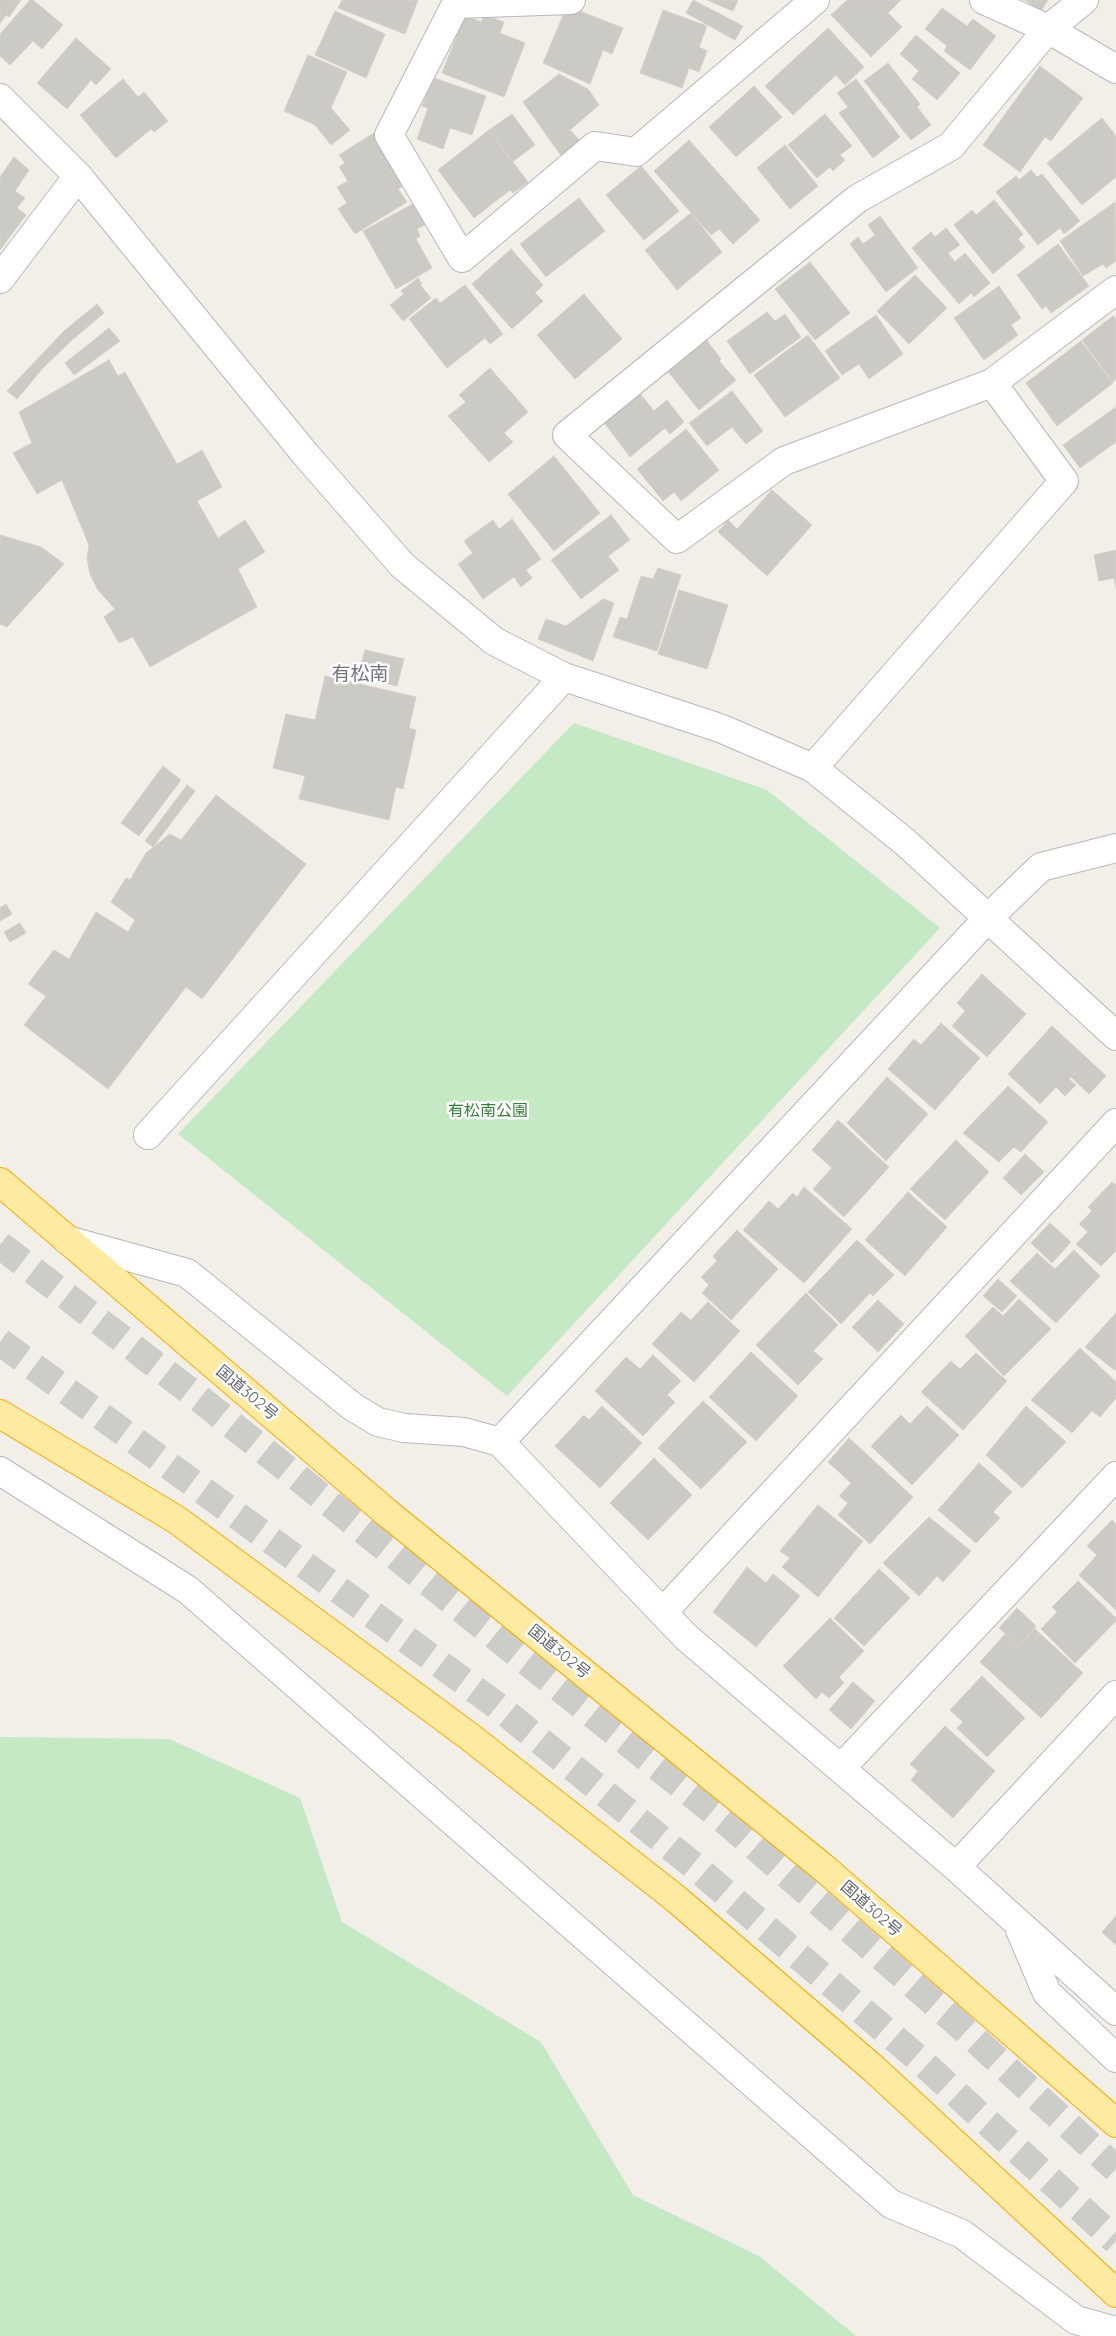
<!DOCTYPE html>
<meta charset="utf-8">
<style>
body{margin:0}
canvas{display:block;background:#f1efe8}
</style>
<canvas width="1116" height="2336"></canvas>
<script>
const c = document.querySelector('canvas').getContext('2d');
c.lineJoin = 'round';
function fill(path, color) { c.fillStyle = color; c.fill(path, 'evenodd'); }
const shape = rows => new Path2D(rows.map(r => 'M' + r).join(''));
function strokePath(path, color, width, dash) { c.strokeStyle = color; c.lineWidth = width; c.lineCap = dash ? 'butt' : 'round'; c.setLineDash(dash || []); c.stroke(path); }
function drawText(font, color, halo, rows, align = 'center') {
  c.font = font + ' Quicksand,"Noto Sans JP",sans-serif'; c.lineWidth = 5; c.setLineDash([]); c.textBaseline = 'middle'; c.strokeStyle = halo; c.fillStyle = color; for (const [text, x, y, turn = 0] of rows) {
    c.save(); c.translate(x, y); c.rotate((+turn || 0) * Math.PI / 180); c.textAlign = isNaN(turn) ? turn : align; if (halo) c.strokeText(text, 0, 0); c.fillText(text, 0, 0); c.restore();
  }
}
fill(shape([
 [574,723,767,790,940,928,507,1396,178,1134],
 [0,1737,169,1739,300,1798,342,1922,541,2042,633,2195,759,2256,856,2336,0,2336]
]), '#c5e8c5');
const building = shape([
 [0,0,21,0,9,17,6,15,0,24,0,0],
 [30,0,33,0,63,25,42,49,33,41,10,65,0,56,0,34,30,0],
 [342,0,418,0,405,34,338,8,342,0],
 [693,0,743,26,735,40,686,13,693,0],
 [707,0,738,0,733,11,707,0],
 [847,0,901,0,888,13,902,27,871,57,831,15,847,0],
 [1025,0,1048,0,1041,11,1025,0],
 [567,6,623,28,612,54,603,50,590,84,543,63,567,6],
 [942,8,967,26,973,19,996,36,970,70,944,51,947,46,925,29,942,8],
 [663,10,707,26,699,47,707,51,699,72,689,68,682,88,640,73,663,10],
 [335,11,385,34,366,78,315,55,335,11],
 [465,15,481,22,485,15,504,22,500,33,525,43,504,97,442,73,465,15],
 [828,28,864,67,845,85,836,75,793,115,765,86,828,28],
 [916,35,960,73,937,100,912,79,919,71,900,54,916,35],
 [76,38,111,69,96,85,91,80,67,109,37,83,76,38],
 [308,55,347,72,331,108,350,130,331,145,315,125,284,111,308,55],
 [888,63,920,104,917,107,931,125,911,140,864,81,888,63],
 [1040,66,1083,98,1051,141,1045,137,1020,172,983,145,1040,66],
 [559,74,588,89,599,105,570,130,583,144,562,157,523,102,559,74],
 [434,78,486,96,472,135,450,128,443,149,417,139,428,108,422,106,434,78],
 [123,79,138,97,144,92,168,121,154,132,151,129,116,158,80,115,123,79],
 [856,79,900,137,873,158,839,113,848,107,837,93,856,79],
 [754,86,782,117,736,157,709,127,754,86],
 [512,114,535,145,512,162,489,130,512,114],
 [825,114,852,146,840,155,845,160,833,171,830,167,817,178,788,145,825,114],
 [1102,118,1116,136,1116,177,1082,205,1047,163,1102,118],
 [489,130,528,182,513,193,510,190,474,218,438,170,489,130],
 [377,131,409,182,398,189,407,202,355,234,338,209,347,203,337,187,348,181,339,167,345,163,339,155,377,131],
 [689,140,760,220,733,244,719,229,711,235,654,171,689,140],
 [785,145,818,186,790,209,757,168,785,145],
 [14,157,29,170,15,191,25,198,17,208,26,215,0,250,0,177,14,157],
 [641,166,679,211,644,240,606,195,641,166],
 [1031,170,1037,177,1042,174,1080,221,1064,234,1060,228,1038,245,996,192,1016,176,1019,180,1031,170],
 [579,198,605,231,546,277,520,244,579,198],
 [420,200,432,221,417,229,420,236,416,239,432,268,396,289,363,231,420,200],
 [994,200,1023,234,1018,239,1025,247,993,274,954,225,972,210,976,215,994,200],
 [1115,202,1116,261,1106,268,1103,264,1083,276,1060,241,1115,202],
 [691,213,722,252,677,290,645,250,691,213],
 [880,216,918,268,886,292,850,244,858,237,863,244,875,235,868,225,880,216],
 [946,228,960,245,948,253,955,262,965,253,990,283,974,297,971,293,959,304,912,248,931,232,935,237,946,228],
 [1058,244,1089,286,1051,313,1046,306,1042,309,1017,275,1058,244],
 [511,249,543,285,535,293,543,301,512,329,472,284,511,249],
 [810,262,850,313,815,340,775,289,810,262],
 [915,275,947,308,909,344,877,311,915,275],
 [418,278,422,284,420,285,431,298,403,321,390,305,404,294,401,291,418,278],
 [465,285,503,334,490,344,485,338,447,368,409,319,436,298,440,303,465,285],
 [999,286,1021,318,1011,325,1018,335,984,360,954,318,999,286],
 [584,294,622,339,575,379,537,335,584,294],
 [97,304,104,313,72,340,43,368,17,399,7,391,64,331,97,304],
 [767,312,775,321,785,314,801,337,750,374,727,341,767,312],
 [876,315,903,354,869,379,859,364,842,375,825,351,876,315],
 [1113,316,1116,319,1116,379,1113,382,1082,340,1113,316],
 [109,328,120,341,74,375,65,363,109,328],
 [808,335,840,378,785,417,754,375,808,335],
 [704,337,721,359,719,361,736,380,699,410,666,369,704,337],
 [1081,341,1113,383,1057,426,1026,383,1081,341],
 [109,360,118,376,125,372,177,464,202,450,222,487,197,501,218,538,245,520,265,552,238,569,257,607,150,667,133,637,119,643,104,617,115,609,98,590,90,574,87,558,89,545,62,480,37,494,13,453,32,443,19,412,109,360],
 [490,368,528,412,504,433,513,442,489,462,448,416,466,402,459,395,490,368],
 [638,391,654,411,667,400,684,422,670,434,665,428,630,457,603,421,638,391],
 [732,391,763,431,746,444,732,427,707,446,689,423,732,391],
 [1116,407,1116,442,1080,468,1063,445,1116,407],
 [686,429,719,470,681,501,674,492,663,501,637,469,686,429],
 [554,456,600,513,554,551,508,494,554,456],
 [772,490,812,525,767,576,718,532,728,520,737,529,772,490],
 [611,515,630,540,608,556,619,570,581,599,551,560,611,515],
 [512,519,541,559,526,570,532,578,521,587,514,577,483,599,458,564,473,553,464,541,493,520,499,529,512,519],
 [0,535,41,547,64,564,7,627,0,624,0,535],
 [1116,550,1116,588,1114,578,1099,581,1094,555,1116,550],
 [658,568,681,575,657,651,613,637,620,617,627,619,641,576,653,579,658,568],
 [679,590,728,605,707,669,658,654,679,590],
 [603,599,614,603,593,661,538,639,546,619,566,626,603,599],
 [365,650,404,659,397,686,358,677,365,650],
 [325,676,416,697,409,728,416,730,403,789,396,787,389,820,299,799,305,776,273,768,286,714,315,720,325,676],
 [163,766,181,780,139,836,121,823,163,766],
 [187,785,195,791,153,847,145,841,187,785],
 [216,795,306,864,202,999,186,987,108,1089,24,1025,46,996,28,984,54,950,69,959,96,912,128,932,135,920,111,902,126,878,130,880,146,853,170,834,181,840,216,795],
 [6,904,12,914,0,921,0,908,6,904],
 [20,923,26,933,10,942,4,932,20,923],
 [982,974,1026,1014,987,1057,952,1026,965,1011,957,1003,982,974],
 [941,1023,980,1058,935,1110,888,1069,914,1039,921,1045,941,1023],
 [1052,1026,1088,1059,1069,1079,1076,1085,1065,1096,1056,1087,1040,1104,1008,1074,1052,1026],
 [1088,1059,1106,1076,1089,1094,1071,1077,1088,1059],
 [887,1077,928,1114,886,1161,847,1123,887,1077],
 [1008,1086,1048,1122,1021,1152,1014,1147,999,1162,963,1133,1008,1086],
 [838,1120,889,1167,844,1217,813,1189,832,1168,812,1150,838,1120],
 [956,1140,989,1172,945,1220,910,1189,956,1140],
 [1025,1154,1044,1172,1021,1195,1003,1178,1025,1154],
 [1112,1182,1116,1185,1116,1251,1101,1266,1076,1244,1088,1232,1079,1224,1092,1211,1088,1207,1112,1182],
 [804,1187,852,1229,804,1283,743,1230,769,1201,778,1209,793,1193,797,1197,804,1187],
 [908,1192,947,1227,905,1276,865,1240,908,1192],
 [1050,1223,1071,1242,1052,1263,1031,1243,1050,1223],
 [737,1230,778,1269,731,1320,702,1293,709,1285,701,1277,717,1261,713,1256,737,1230],
 [857,1240,894,1275,873,1296,870,1293,841,1324,808,1292,857,1240],
 [1074,1250,1100,1276,1056,1323,1010,1281,1037,1253,1055,1269,1074,1250],
 [998,1279,1017,1296,1002,1312,983,1296,998,1279],
 [806,1293,838,1325,813,1351,823,1359,798,1385,756,1345,806,1293],
 [1019,1299,1051,1329,1004,1376,965,1336,993,1307,1003,1316,1019,1299],
 [878,1300,904,1324,878,1352,852,1327,878,1300],
 [708,1302,740,1331,694,1382,652,1344,681,1312,691,1320,708,1302],
 [1116,1313,1116,1371,1085,1347,1116,1313],
 [1080,1348,1116,1382,1116,1398,1100,1417,1092,1411,1072,1433,1031,1400,1080,1348],
 [751,1352,798,1396,756,1441,709,1397,751,1352],
 [976,1353,1007,1381,963,1430,921,1392,951,1361,960,1369,976,1353],
 [653,1355,681,1381,667,1395,675,1402,643,1436,595,1391,626,1357,640,1369,653,1355],
 [703,1401,747,1442,701,1489,658,1448,703,1401],
 [602,1406,642,1443,600,1488,555,1446,584,1415,589,1420,602,1406],
 [927,1406,959,1435,912,1485,871,1446,901,1415,910,1424,927,1406],
 [1026,1406,1066,1442,1022,1488,986,1455,1026,1406],
 [849,1438,873,1460,851,1483,828,1462,849,1438],
 [654,1458,692,1495,648,1540,610,1503,654,1458],
 [873,1460,913,1497,870,1544,838,1515,848,1503,839,1496,873,1460],
 [979,1463,1012,1492,993,1512,1000,1518,976,1543,938,1510,979,1463],
 [818,1505,863,1541,818,1597,782,1567,790,1558,780,1551,818,1505],
 [929,1517,971,1551,943,1582,937,1576,919,1596,883,1563,929,1517],
 [1112,1520,1116,1524,1116,1610,1079,1575,1097,1555,1087,1546,1112,1520],
 [747,1567,766,1583,773,1574,800,1596,756,1647,713,1612,747,1567],
 [879,1569,910,1598,864,1646,834,1618,879,1569],
 [1078,1581,1116,1618,1116,1621,1075,1663,1041,1629,1057,1612,1052,1607,1078,1581],
 [1017,1608,1036,1626,1019,1646,999,1628,1017,1608],
 [830,1618,864,1651,839,1677,844,1683,829,1698,822,1692,816,1699,783,1666,830,1618],
 [1035,1629,1083,1673,1041,1718,980,1662,1005,1634,1019,1646,1035,1629],
 [982,1676,1025,1718,987,1757,957,1728,963,1722,950,1710,982,1676],
 [853,1682,875,1701,851,1729,829,1710,853,1682],
 [945,1726,995,1771,953,1818,911,1780,918,1771,910,1764,945,1726],
 [1116,1916,1116,1945,1102,1932,1116,1916]
]);
fill(building, '#cccac5');
strokePath(building, '#d6d1c6', 1);
strokePath(shape([
 [0,1245,200,1399,729,1824,955,2021,1116,2169],
 [0,1342,496,1705,694,1866,921,2061,1116,2241]
]), '#ccccc8', 28, [28, 14]);
const minor = shape([
 [571,0,456,4,389,135,462,258,595,146,636,152,815,0],
 [984,0,1048,29,1116,69],
 [1084,0,1048,29,951,146,857,199,567,435,677,539,784,461,992,383,1116,290],
 [0,279,78,176],
 [813,768,1064,481,992,383],
 [148,1135,564,677],
 [67,1240,187,1273,353,1407,378,1422,404,1428,464,1432,500,1442,686,1637,956,1867,1116,2011],
 [500,1442,988,918,1041,867,1116,848],
 [0,1471,188,1590,891,2204,962,2234,1076,2320,1116,2331],
 [663,1612,1116,1123],
 [841,1768,1116,1476],
 [956,1867,1116,1695],
 [1020,1930,1047,1993,1116,2058]
]);
const tertiary = shape([
 [0,98,78,176,306,455,402,565,494,641,564,677,720,728,813,768,905,842,1116,1036]
]);
const trunk = shape([
 [0,1182,386,1512,825,1869,1116,2123],
 [0,1414,177,1520,470,1737,675,1898,874,2069,1116,2293]
]);
strokePath(minor, '#b5b8bc', 30);
strokePath(tertiary, '#b5b8bc', 30);
strokePath(trunk, '#f9ab00', 30);
strokePath(minor, '#fff', 28);
strokePath(tertiary, '#fff', 28);
strokePath(trunk, '#feeaa1', 28);
drawText('16px', '#348238', '#fff', [
 ["有松南公園",488,1111]
]);
drawText('16px', '#5f6368', '#fff', [
 ["国道302号",247,1393,40],
 ["国道302号",559,1652,39],
 ["国道302号",871,1909,41]
]);
drawText('19px', '#70757a', '#fff', [
 ["有松南",360,674]
]);
</script>
